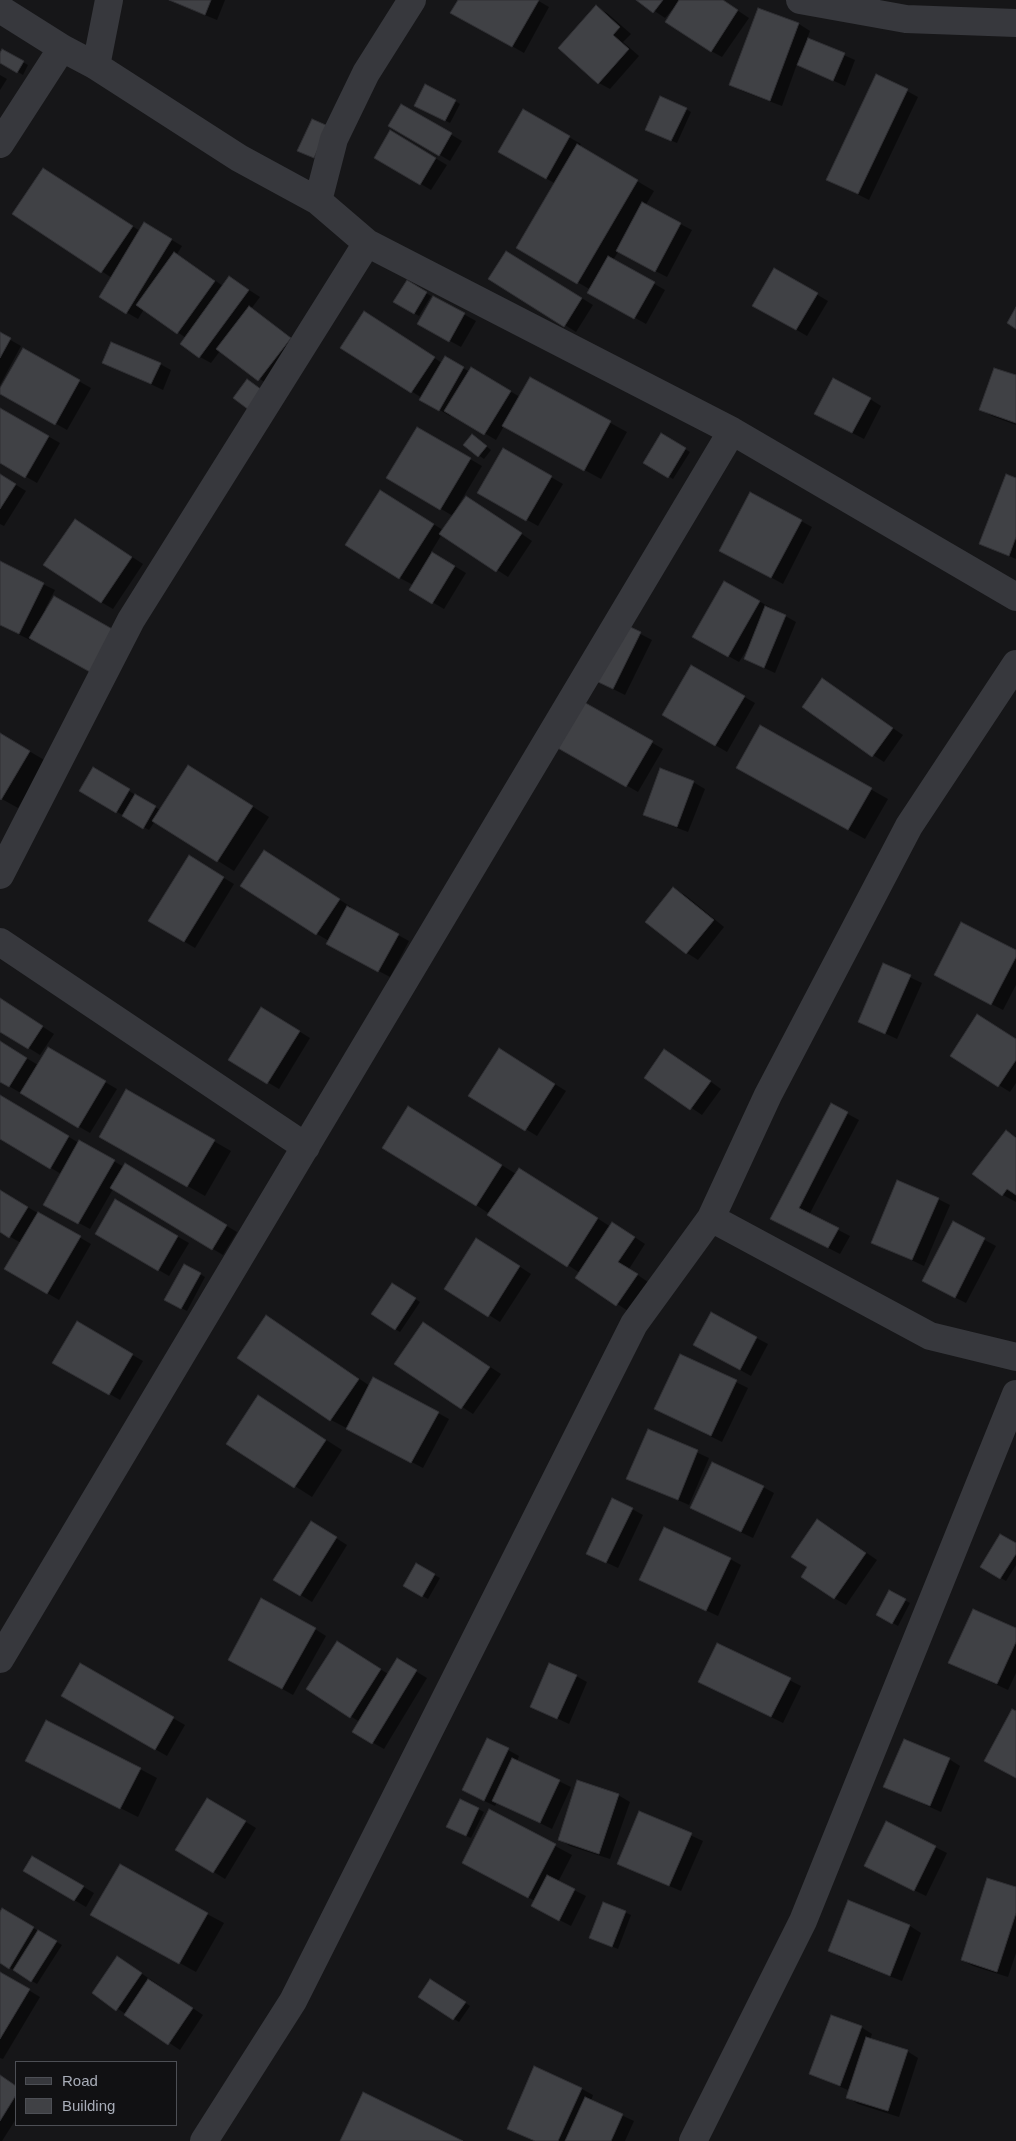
<!DOCTYPE html>
<style>
body{margin:0}
#map{position:relative;width:1016px;height:2141px;overflow:hidden;background:#161618;font-family:Arial,sans-serif}
canvas{display:block}
.legend{position:absolute;left:15px;top:2061px;width:162px;height:65px;box-sizing:border-box;background:#111113;border:1px solid #4d4f55;margin:0;padding:6px 9px;list-style:none;font-size:15px;color:#a8adb8}
.legend li{display:flex;align-items:center;gap:10px;height:25px}
.legend b{width:25px;border:1px solid #4d4f55}
</style>
<div id="map">
<canvas width="1016" height="2141"></canvas>
<ul class="legend">
<li><b style="height:6px;background:#37383d"></b>Road</li>
<li><b style="height:14px;background:#404145"></b>Building</li>
</ul>
</div>
<script>
const c = document.querySelector('canvas').getContext('2d');
c.lineJoin = 'round';
function fill(path, color) { c.fillStyle = color; c.fill(path, 'evenodd'); }
const shape = rows => new Path2D(rows.map(r => 'M' + r).join(''));
function strokePath(path, color, width, dash) { c.strokeStyle = color; c.lineWidth = width; c.lineCap = dash ? 'butt' : 'round'; c.setLineDash(dash || []); c.stroke(path); }
fill(shape([
 [168,0,225,0,217,20],
 [459,0,537,0,549,7,524,53,452,12],
 [638,0,722,0,749,18,722,57,711,51,672,10,665,18],
 [596,7,607,13,631,34,623,42,639,56,610,89,599,83],
 [759,9,799,24,810,31,807,39,855,60,845,86,797,64,782,106,742,91,731,84],
 [3,51,28,65,23,75,0,61],
 [0,75,7,79,0,90],
 [907,91,918,97,869,200,827,179],
 [455,101,460,104,450,123,421,108],
 [401,105,462,141,450,161,390,125],
 [686,109,691,112,677,143,651,132],
 [523,111,581,144,579,147,654,191,645,206,692,230,667,277,618,252,613,260,665,290,646,324,589,292,591,290,518,248,556,184,499,152],
 [391,132,447,165,431,190,376,157],
 [44,169,140,231,145,224,182,246,177,254,223,286,229,277,260,297,251,309,302,345,270,386,220,351,211,363,200,357,182,344,186,338,144,309,138,319,100,297,112,278,14,214],
 [518,259,593,305,576,332,565,325],
 [775,270,828,301,807,336,754,305],
 [407,282,431,296,419,316,395,302],
 [433,297,476,321,461,347,419,324],
 [375,319,442,363,445,358,470,372,471,368,520,397,530,379,627,432,601,479,504,426,496,440,452,414,450,416,421,399,422,398,342,347],
 [0,334,21,346,0,385],
 [23,350,91,388,67,430,0,392],
 [104,362,160,364,171,370,163,390],
 [1016,377,1016,425,992,416,981,410],
 [870,399,881,406,864,439,827,420],
 [0,409,60,443,37,483,0,462],
 [417,428,482,466,456,509,478,504,532,541,508,577,442,534,431,552,466,573,444,609,410,589,413,585,400,578,391,498,443,530,453,516,388,478],
 [662,435,690,452,673,479,645,462],
 [477,439,491,450,484,459,464,445],
 [504,450,563,484,538,526,479,493],
 [0,475,26,491,4,526,0,524],
 [1016,479,1016,559,981,544],
 [801,521,812,527,783,584,732,556],
 [86,527,143,564,113,609,101,602],
 [0,563,55,590,45,609,47,610,30,640,0,625],
 [725,582,796,622,775,673,745,659,749,649,748,648,739,662,694,637],
 [625,626,652,640,625,695,609,687],
 [692,667,755,703,727,752,664,715],
 [823,680,903,735,884,762,873,755],
 [583,703,663,749,638,792,558,746],
 [760,727,888,799,865,839,737,767],
 [0,734,46,761,18,808,0,798],
 [93,769,160,810,205,776,269,817,234,871,155,821,149,830,80,791],
 [693,782,705,789,688,832,656,820,644,814],
 [189,857,234,884,195,948,150,921],
 [275,858,351,907,349,908,409,941,390,977,339,950,329,941,317,934],
 [674,889,685,895,724,927,698,960,687,953],
 [1016,951,1016,985,1003,1010,947,981],
 [884,965,922,983,897,1039,859,1021],
 [0,999,54,1034,40,1055,0,1030],
 [273,1015,310,1038,279,1089,230,1060],
 [1016,1040,1016,1083,1010,1092,952,1056],
 [0,1042,38,1065,48,1049,117,1089,90,1133,0,1081],
 [510,1056,566,1091,537,1136,470,1095],
 [676,1057,721,1089,702,1115,646,1077],
 [126,1091,231,1151,205,1196,101,1136],
 [0,1096,79,1143,80,1142,124,1167,125,1165,237,1232,223,1255,113,1189,90,1229,44,1204,61,1174,0,1137],
 [831,1105,859,1120,809,1215,850,1236,840,1254,783,1225],
 [425,1117,516,1174,536,1179,611,1227,624,1230,645,1244,629,1269,648,1282,628,1311,576,1277,580,1273,476,1205],
 [1006,1132,1016,1137,1016,1202,1003,1195],
 [0,1191,91,1244,59,1300,6,1269,21,1243,0,1231],
 [938,1199,950,1205,924,1266,873,1242],
 [115,1201,189,1243,169,1276,96,1234],
 [953,1223,996,1246,966,1303,934,1287],
 [488,1246,531,1274,500,1322,446,1288],
 [185,1265,205,1277,187,1311,166,1300],
 [393,1284,420,1302,400,1332,395,1329],
 [711,1314,768,1344,751,1376,706,1351],
 [77,1323,143,1361,120,1400,54,1362],
 [283,1327,370,1386,438,1413,449,1419,423,1468,331,1420,239,1357],
 [434,1330,501,1374,473,1414,396,1364],
 [681,1355,748,1388,722,1442,655,1409],
 [259,1397,342,1450,312,1497,228,1443],
 [648,1430,709,1458,689,1505,628,1478],
 [763,1487,774,1493,753,1538,702,1514],
 [632,1509,643,1515,618,1568,599,1559],
 [829,1527,877,1560,846,1605,834,1598],
 [322,1529,347,1545,312,1602,275,1579],
 [1016,1545,1016,1565,1006,1581,982,1567],
 [730,1559,741,1565,718,1616,641,1580],
 [417,1565,440,1578,428,1599,405,1586],
 [889,1592,910,1603,898,1626,877,1614],
 [315,1629,326,1636,293,1695,229,1659],
 [1016,1630,1016,1673,1008,1690,950,1663],
 [718,1644,801,1686,783,1723,700,1682],
 [349,1649,388,1674,397,1660,427,1678,384,1749,354,1732,360,1722,350,1716],
 [80,1665,185,1725,167,1756,62,1696],
 [576,1676,587,1682,569,1724,531,1706],
 [508,1750,519,1756,517,1761,571,1787,552,1829,497,1802,495,1806,474,1796],
 [949,1759,960,1766,941,1812,885,1787],
 [27,1761,140,1769,157,1778,138,1817],
 [618,1795,630,1802,610,1859,570,1846,559,1839],
 [208,1799,256,1828,225,1879,177,1849],
 [478,1809,484,1812,471,1838,453,1830],
 [490,1811,572,1855,558,1882,586,1896,571,1926,544,1912,535,1901,480,1872],
 [640,1812,703,1841,681,1891,618,1864],
 [887,1823,947,1853,926,1896,865,1866],
 [33,1857,94,1893,86,1907,25,1871],
 [1016,1889,1016,1953,1008,1977,973,1966,962,1960],
 [849,1902,910,1926,921,1933,902,1981,840,1957,829,1950],
 [604,1903,631,1915,618,1949,591,1938],
 [3,1910,62,1945,37,1984,0,1962,0,1914],
 [207,1914,224,1923,196,1972,109,1924],
 [129,1965,203,2015,180,2050,94,1993],
 [0,1973,40,1997,3,2059,0,2058],
 [436,1983,470,2006,459,2022,419,1997],
 [861,2027,872,2034,870,2039,907,2051,918,2058,899,2117,858,2104,847,2097,850,2091,811,2074],
 [535,2068,582,2089,593,2095,591,2101,634,2121,625,2141,534,2141,508,2128],
 [0,2076,16,2086,16,2119,2,2141,0,2141]
]), '#0007');
const building = shape([
 [169,0,211,0,205,15,169,0],
 [458,0,539,0,512,47,450,13,458,0],
 [636,0,663,0,653,13,636,0],
 [679,0,723,0,738,10,711,52,665,22,679,0],
 [596,5,620,27,613,35,629,49,598,84,558,48,596,5],
 [758,8,799,23,770,101,729,85,758,8],
 [808,38,845,53,833,81,797,65,808,38],
 [2,49,24,61,17,73,0,63,0,53,2,49],
 [876,74,908,89,858,194,826,180,876,74],
 [425,84,456,100,445,121,414,106,425,84],
 [660,96,687,108,671,141,645,130,660,96],
 [401,104,452,133,439,156,388,126,401,104],
 [523,109,570,136,546,179,498,152,523,109],
 [312,119,328,126,314,158,297,151,312,119],
 [390,130,436,158,420,185,374,158,390,130],
 [577,144,638,180,577,284,516,248,577,144],
 [43,168,133,226,101,273,12,214,43,168],
 [642,202,681,223,655,272,616,251,642,202],
 [144,222,172,239,126,314,99,297,144,222],
 [506,251,582,298,564,327,488,279,506,251],
 [174,252,215,281,177,334,136,305,174,252],
 [608,256,655,282,634,319,587,293,608,256],
 [774,268,818,293,796,330,752,306,774,268],
 [229,276,249,290,199,358,180,344,229,276],
 [407,280,427,292,414,314,393,302,407,280],
 [433,296,465,313,449,342,417,324,433,296],
 [249,306,291,338,258,381,216,349,249,306],
 [1016,307,1016,329,1007,323,1016,307],
 [364,311,435,357,411,393,340,348,364,311],
 [0,332,11,338,0,358,0,332],
 [111,342,161,363,151,384,102,363,111,342],
 [23,348,80,380,55,425,0,394,0,388,23,348],
 [445,356,464,367,439,411,419,400,445,356],
 [471,367,511,391,484,435,444,411,471,367],
 [994,368,1016,375,1016,423,979,410,994,368],
 [530,377,611,421,584,471,502,426,530,377],
 [833,378,871,398,852,433,814,414,833,378],
 [247,379,266,393,253,413,233,398,247,379],
 [0,408,49,436,25,478,0,463,0,408],
 [417,427,471,458,440,510,386,478,417,427],
 [661,433,686,448,668,478,643,463,661,433],
 [472,434,487,446,478,457,463,445,472,434],
 [503,448,552,476,526,521,477,493,503,448],
 [0,474,16,484,0,509,0,474],
 [1006,474,1016,478,1016,537,1009,556,979,544,1006,474],
 [380,490,434,524,399,579,345,545,380,490],
 [750,492,802,520,771,578,719,551,750,492],
 [466,496,522,533,496,572,439,534,466,496],
 [75,519,132,557,101,603,43,565,75,519],
 [432,552,455,566,432,604,409,590,432,552],
 [0,561,44,583,19,634,0,625,0,561],
 [724,581,760,601,728,657,692,637,724,581],
 [54,596,114,630,90,672,29,638,54,596],
 [765,606,786,615,764,668,744,659,765,606],
 [624,624,641,632,613,689,596,681,624,624],
 [691,665,745,696,715,746,662,715,691,665],
 [822,678,893,728,872,757,802,707,822,678],
 [582,701,653,741,626,787,556,747,582,701],
 [760,725,872,788,848,830,736,768,760,725],
 [0,733,30,751,1,800,0,799,0,733],
 [188,765,253,806,217,862,152,821,188,765],
 [93,767,130,789,116,813,79,791,93,767],
 [660,768,694,781,677,827,643,815,660,768],
 [135,794,156,806,143,829,122,816,135,794],
 [264,850,340,899,316,935,240,886,264,850],
 [189,855,224,877,184,942,148,921,189,855],
 [673,887,714,920,686,954,645,922,673,887],
 [347,906,399,934,378,972,326,944,347,906],
 [961,922,1016,950,1016,957,991,1005,934,975,961,922],
 [883,963,911,975,885,1034,858,1022,883,963],
 [0,998,43,1026,28,1049,0,1032,0,998],
 [261,1007,300,1031,267,1084,228,1060,261,1007],
 [977,1014,1016,1039,1016,1060,998,1087,950,1056,977,1014],
 [0,1041,27,1058,9,1087,0,1082,0,1041],
 [48,1047,106,1081,78,1128,20,1093,48,1047],
 [499,1048,555,1084,525,1131,468,1096,499,1048],
 [664,1049,711,1081,690,1110,644,1078,664,1049],
 [126,1089,215,1140,187,1187,99,1137,126,1089],
 [0,1095,69,1136,50,1169,0,1139,0,1095],
 [831,1103,848,1112,799,1208,839,1228,828,1248,770,1219,831,1103],
 [408,1106,502,1165,476,1206,382,1148,408,1106],
 [1006,1130,1016,1138,1016,1195,1007,1189,1002,1196,972,1174,1006,1130],
 [79,1140,115,1160,78,1224,43,1205,79,1140],
 [125,1163,227,1225,212,1250,110,1188,125,1163],
 [519,1168,598,1218,567,1267,487,1215,519,1168],
 [897,1180,939,1198,912,1260,871,1243,897,1180],
 [0,1190,28,1207,9,1238,0,1232,0,1190],
 [115,1199,178,1236,158,1271,95,1234,115,1199],
 [38,1212,81,1236,47,1294,4,1269,38,1212],
 [953,1221,985,1238,955,1298,922,1281,953,1221],
 [612,1222,635,1237,618,1262,638,1274,616,1306,575,1278,612,1222],
 [476,1238,520,1266,488,1317,444,1289,476,1238],
 [184,1264,201,1273,181,1309,164,1300,184,1264],
 [392,1283,416,1298,395,1330,371,1314,392,1283],
 [711,1312,757,1337,740,1370,693,1345,711,1312],
 [266,1315,359,1379,330,1421,237,1358,266,1315],
 [77,1321,133,1354,109,1395,52,1363,77,1321],
 [423,1322,490,1367,461,1409,394,1364,423,1322],
 [680,1354,737,1380,711,1436,654,1409,680,1354],
 [373,1377,439,1412,411,1463,346,1429,373,1377],
 [258,1395,326,1440,294,1488,226,1444,258,1395],
 [648,1429,698,1450,678,1500,626,1479,648,1429],
 [712,1462,764,1486,741,1532,690,1508,712,1462],
 [612,1498,633,1508,606,1563,586,1554,612,1498],
 [817,1519,866,1553,834,1599,801,1577,807,1567,791,1557,817,1519],
 [311,1521,337,1537,300,1596,273,1580,311,1521],
 [664,1527,731,1558,706,1611,639,1580,664,1527],
 [1000,1534,1016,1543,1016,1554,1000,1579,980,1567,1000,1534],
 [416,1563,435,1574,422,1597,403,1586,416,1563],
 [889,1590,906,1599,892,1624,876,1615,889,1590],
 [261,1598,316,1628,282,1689,228,1660,261,1598],
 [973,1609,1016,1628,1016,1642,997,1684,948,1663,973,1609],
 [337,1641,381,1669,350,1718,306,1689,337,1641],
 [717,1643,791,1678,771,1717,698,1682,717,1643],
 [397,1658,417,1670,372,1744,352,1732,397,1658],
 [80,1663,174,1717,155,1750,61,1696,80,1663],
 [549,1663,577,1675,557,1719,530,1707,549,1663],
 [1012,1709,1016,1711,1016,1778,984,1761,1012,1709],
 [46,1720,141,1768,120,1809,25,1761,46,1720],
 [487,1738,509,1748,484,1801,462,1790,487,1738],
 [904,1739,950,1758,930,1806,883,1787,904,1739],
 [512,1758,560,1780,540,1823,492,1801,512,1758],
 [577,1780,619,1794,599,1854,558,1840,577,1780],
 [207,1798,246,1821,213,1873,175,1850,207,1798],
 [460,1799,479,1808,466,1836,446,1827,460,1799],
 [489,1809,556,1844,528,1898,462,1863,489,1809],
 [639,1811,692,1833,669,1886,617,1864,639,1811],
 [886,1821,936,1846,914,1891,864,1866,886,1821],
 [32,1856,84,1886,74,1901,23,1871,32,1856],
 [120,1864,208,1913,179,1964,90,1915,120,1864],
 [547,1875,575,1889,559,1921,531,1906,547,1875],
 [987,1878,1016,1887,1016,1913,997,1972,961,1960,987,1878],
 [848,1900,910,1925,890,1976,828,1951,848,1900],
 [603,1902,626,1911,612,1947,589,1938,603,1902],
 [2,1908,34,1927,9,1969,0,1963,0,1912,2,1908],
 [38,1930,57,1941,31,1982,13,1970,38,1930],
 [117,1956,142,1973,116,2011,92,1993,117,1956],
 [0,1972,30,1989,0,2039,0,1972],
 [148,1979,193,2008,168,2045,124,2015,148,1979],
 [430,1979,466,2002,453,2020,418,1997,430,1979],
 [831,2015,862,2026,840,2086,809,2074,831,2015],
 [866,2037,908,2050,888,2111,846,2098,866,2037],
 [534,2066,582,2088,558,2141,535,2141,507,2129,534,2066],
 [0,2075,16,2086,16,2095,0,2121,0,2075],
 [363,2092,463,2141,340,2141,363,2092],
 [585,2097,623,2114,611,2141,565,2141,585,2097]
]);
fill(building, '#404145');
strokePath(building, '#303034', 1);
strokePath(shape([
 [800,0,906,19,1016,23],
 [0,9,62,48,96,66,239,158,318,201,367,243,732,431,1016,597],
 [96,66,109,0],
 [0,144,62,48],
 [318,201,334,139,366,73,412,0],
 [0,875,131,620,367,243],
 [0,942,306,1147],
 [711,1218,930,1336,1016,1357],
 [0,1659,732,431],
 [204,2141,293,2001,634,1324,711,1218,768,1095,909,826,1016,664],
 [693,2141,803,1921,1016,1394]
]), '#37383d', 28);
</script>
